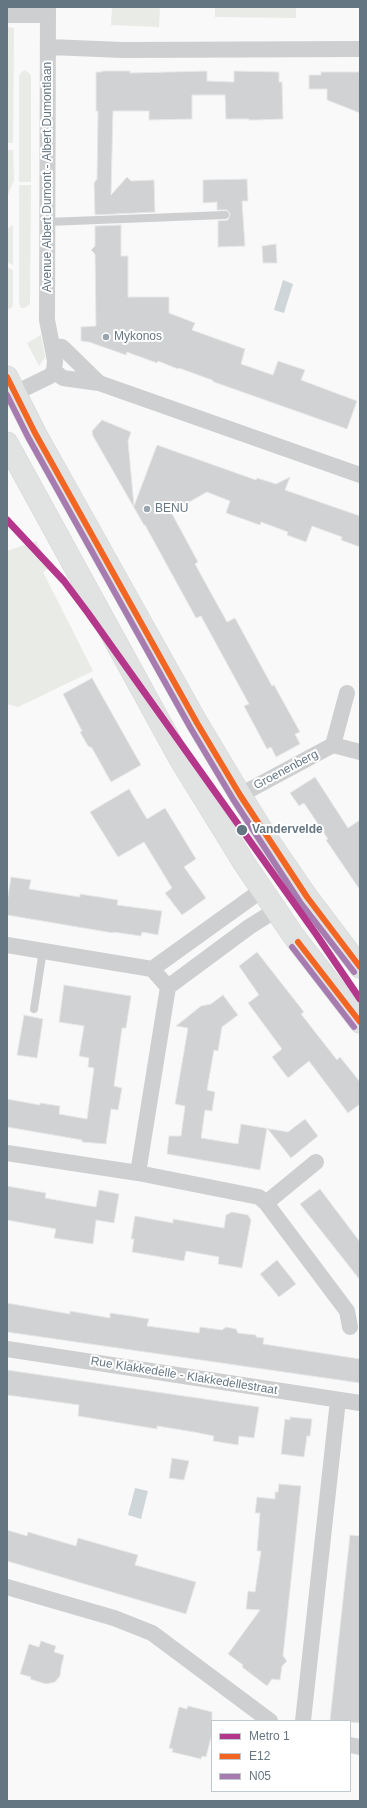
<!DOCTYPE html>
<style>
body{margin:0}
#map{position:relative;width:367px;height:1808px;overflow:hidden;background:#f9f9f9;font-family:Helvetica,sans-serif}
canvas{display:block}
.frame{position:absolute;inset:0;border:8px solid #657683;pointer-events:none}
.legend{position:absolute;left:211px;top:1720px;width:140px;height:72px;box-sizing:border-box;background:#fff;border:1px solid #c1c8cd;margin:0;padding:5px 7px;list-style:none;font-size:12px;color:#657683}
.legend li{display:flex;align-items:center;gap:8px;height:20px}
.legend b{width:20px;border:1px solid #c1c8cd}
</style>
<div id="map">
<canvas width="367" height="1808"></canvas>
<div class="frame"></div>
<ul class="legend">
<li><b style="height:5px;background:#b5378c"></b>Metro 1</li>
<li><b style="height:5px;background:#f26522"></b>E12</li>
<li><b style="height:5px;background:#a67cb0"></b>N05</li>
</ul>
</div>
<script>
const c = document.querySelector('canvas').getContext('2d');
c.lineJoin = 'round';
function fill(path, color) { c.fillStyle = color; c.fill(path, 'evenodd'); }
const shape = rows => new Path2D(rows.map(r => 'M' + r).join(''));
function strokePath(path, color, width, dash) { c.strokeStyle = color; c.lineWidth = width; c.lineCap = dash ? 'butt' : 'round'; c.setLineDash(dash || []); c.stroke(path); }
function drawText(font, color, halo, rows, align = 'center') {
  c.font = font + ' Helvetica,sans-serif'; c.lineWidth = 4; c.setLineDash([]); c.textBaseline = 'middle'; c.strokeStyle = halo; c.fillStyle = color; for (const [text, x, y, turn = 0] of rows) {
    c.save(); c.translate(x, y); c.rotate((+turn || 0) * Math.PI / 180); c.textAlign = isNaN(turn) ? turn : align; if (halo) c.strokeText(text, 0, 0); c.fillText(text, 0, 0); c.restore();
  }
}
fill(shape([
 [112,7,160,7,159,27,111,25],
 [215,7,296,7,296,18,215,17],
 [7,27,14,28,13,143,7,143],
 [25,70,31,75,31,182,19,182,19,76,21,72],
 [7,150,13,150,14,180,7,197],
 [19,185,31,185,30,304,25,308,21,308,19,303],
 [13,225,13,265,7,262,7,229],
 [7,267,13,270,13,306,9,309,7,307],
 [41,335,45,357,39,366,27,343],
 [36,541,50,568,43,572,93,671,18,707,7,704,7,551]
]), '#e8ebe6');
fill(shape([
 [283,280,293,284,284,313,274,310],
 [135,1488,148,1491,141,1519,128,1515]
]), '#ced6d9');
const building = shape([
 [102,71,130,71,130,73,207,71,207,81,234,82,234,71,279,72,279,82,282,82,283,119,256,120,249,120,249,119,226,119,225,95,192,95,192,119,149,120,149,111,113,111,111,195,127,177,131,181,154,180,155,212,95,215,94,183,97,179,98,111,96,111,96,72,102,72,102,71],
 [321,72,360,72,360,113,327,100,327,89,309,89,309,75,321,75,321,72],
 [247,179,248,201,242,201,245,246,218,247,218,221,228,220,230,214,227,210,217,210,217,202,203,203,203,180,247,179],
 [121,225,121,256,128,256,128,297,169,297,169,313,195,323,192,330,245,349,241,364,273,375,278,361,305,370,301,380,357,401,347,429,214,382,212,380,179,368,178,369,158,361,157,363,127,352,126,355,89,342,81,341,81,327,96,326,95,254,91,250,95,246,95,226,121,225],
 [276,244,277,263,263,263,262,246,276,244],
 [102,420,131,432,128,441,134,506,157,445,256,480,257,478,276,484,290,477,285,490,360,516,360,547,341,540,342,537,312,526,306,542,287,535,288,532,261,522,260,525,226,513,230,501,207,492,171,512,198,562,195,564,227,622,235,618,272,686,274,685,300,732,295,734,300,744,276,757,271,747,267,749,244,706,249,704,201,616,196,618,145,525,144,525,93,436,92,431,102,420],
 [92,678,141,765,111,782,92,748,88,746,80,732,82,731,63,694,92,678],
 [315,777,348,828,360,820,360,890,326,840,328,839,304,803,299,806,290,793,315,777],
 [129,789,147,819,165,808,196,859,184,867,206,898,182,915,165,893,172,888,144,842,118,857,90,812,129,789],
 [11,877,31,880,29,889,80,897,80,894,118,900,117,905,162,911,158,935,142,932,141,936,113,932,113,933,7,915,7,902,11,877],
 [257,952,304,1012,301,1014,337,1060,340,1057,360,1082,360,1104,348,1113,309,1061,288,1078,272,1057,282,1049,248,1003,259,995,239,966,257,952],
 [64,985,131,996,126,1028,122,1028,114,1086,122,1088,118,1110,111,1109,106,1144,82,1142,82,1140,7,1127,7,1099,40,1105,40,1103,60,1106,59,1114,87,1119,94,1068,88,1067,89,1058,79,1056,84,1026,59,1022,64,985],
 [223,995,238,1015,222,1027,218,1051,214,1050,207,1090,215,1092,212,1111,205,1110,201,1138,238,1144,241,1124,288,1132,305,1119,318,1136,291,1158,267,1128,260,1170,167,1154,169,1136,181,1136,185,1106,175,1104,188,1028,176,1026,201,1006,211,1004,223,995],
 [24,1015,43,1019,37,1058,17,1055,24,1015],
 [7,1186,46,1193,45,1198,96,1207,99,1190,119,1194,114,1223,96,1220,93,1244,54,1238,56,1229,7,1220,7,1186],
 [320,1189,360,1242,360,1280,300,1204,320,1189],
 [232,1212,248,1215,251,1220,242,1268,218,1264,219,1257,186,1251,184,1261,132,1252,134,1239,131,1239,135,1216,173,1223,173,1219,224,1228,226,1215,232,1212],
 [277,1260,296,1284,279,1297,260,1274,277,1260],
 [7,1303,70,1314,70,1311,110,1318,110,1313,131,1316,149,1319,147,1326,199,1333,200,1327,222,1330,226,1327,236,1329,238,1333,256,1335,256,1337,264,1338,263,1344,360,1359,360,1383,7,1332,7,1303],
 [7,1370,259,1407,254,1438,239,1436,238,1445,213,1441,214,1436,194,1432,157,1426,157,1429,78,1416,79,1405,7,1395,7,1370],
 [290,1417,312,1419,310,1436,307,1436,304,1457,281,1454,285,1419,290,1420,290,1417],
 [172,1458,189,1461,184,1480,169,1478,172,1458],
 [279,1484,301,1486,283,1656,287,1661,282,1666,280,1680,272,1679,267,1686,242,1667,243,1665,228,1654,260,1610,246,1609,248,1591,255,1592,261,1551,257,1551,260,1513,255,1513,257,1497,275,1499,275,1492,278,1492,279,1484],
 [7,1530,27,1536,28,1532,76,1546,78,1538,138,1555,135,1565,196,1582,186,1614,7,1561,7,1530],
 [350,1535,360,1536,360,1723,330,1720,350,1535],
 [41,1641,56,1646,54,1652,64,1655,61,1668,60,1676,55,1682,46,1684,30,1679,31,1677,20,1674,29,1644,39,1647,41,1641],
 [188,1706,212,1712,212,1734,206,1757,202,1756,201,1759,172,1752,173,1749,169,1748,179,1707,187,1709,188,1706]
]);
fill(building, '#d0d2d3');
strokePath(building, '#e8e8e8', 1);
const secondary = shape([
 [7,377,35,433,197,723,240,795,272,846,307,897,360,967],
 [7,443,180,759,244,863,293,935,360,1022]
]);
strokePath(secondary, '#d5d6d7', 23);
strokePath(shape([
 [47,222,225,215],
 [34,1009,43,950]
]), '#cecfd0', 8);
strokePath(shape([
 [7,15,48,15],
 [49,47,123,50,360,49],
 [52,346,62,347,99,383],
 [54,371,63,378,99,383,360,475],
 [7,397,50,376,54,371,55,361,47,320,48,7],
 [333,745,347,693],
 [240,795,333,745,360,752],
 [7,945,152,969,168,987],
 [152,969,262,890],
 [168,987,249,927,276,910],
 [7,1153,138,1173,259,1197,266,1203],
 [316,1162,266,1203,347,1311,350,1327],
 [138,1173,168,987],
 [7,1349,360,1403],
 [7,1587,114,1618,152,1633,270,1721],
 [303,1721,338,1400],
 [350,1745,360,1747]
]), '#cecfd0', 16);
strokePath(secondary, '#e1e2e2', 22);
strokePath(shape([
 [7,377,35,433,197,723,240,795,307,897,360,967],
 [298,942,360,1022]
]), '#f26522', 6);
strokePath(shape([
 [7,395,28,437,190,727,233,799,300,902,354,972],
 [292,947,354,1027]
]), '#a67cb0', 6);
strokePath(shape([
 [7,520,64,581,88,613,316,934,360,999]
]), '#b5378c', 7);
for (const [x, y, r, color] of [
 [106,337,4,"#99a4ac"],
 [147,509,4,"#99a4ac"],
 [242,830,6,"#657683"]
]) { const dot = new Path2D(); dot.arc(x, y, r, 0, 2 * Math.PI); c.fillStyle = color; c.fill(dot); strokePath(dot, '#fff', 1.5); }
drawText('12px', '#657683', '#fff', [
 ["Avenue Albert Dumont - Albert Dumontlaan",48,177,-90],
 ["Groenenberg",286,770,-28],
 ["Rue Klakkedelle - Klakkedellestraat",184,1376,9]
]);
drawText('12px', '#657683', '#fff', [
 ["Mykonos",114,337],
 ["BENU",155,509]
], 'left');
drawText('bold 12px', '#657683', '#fff', [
 ["Vandervelde",252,830]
], 'left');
</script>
